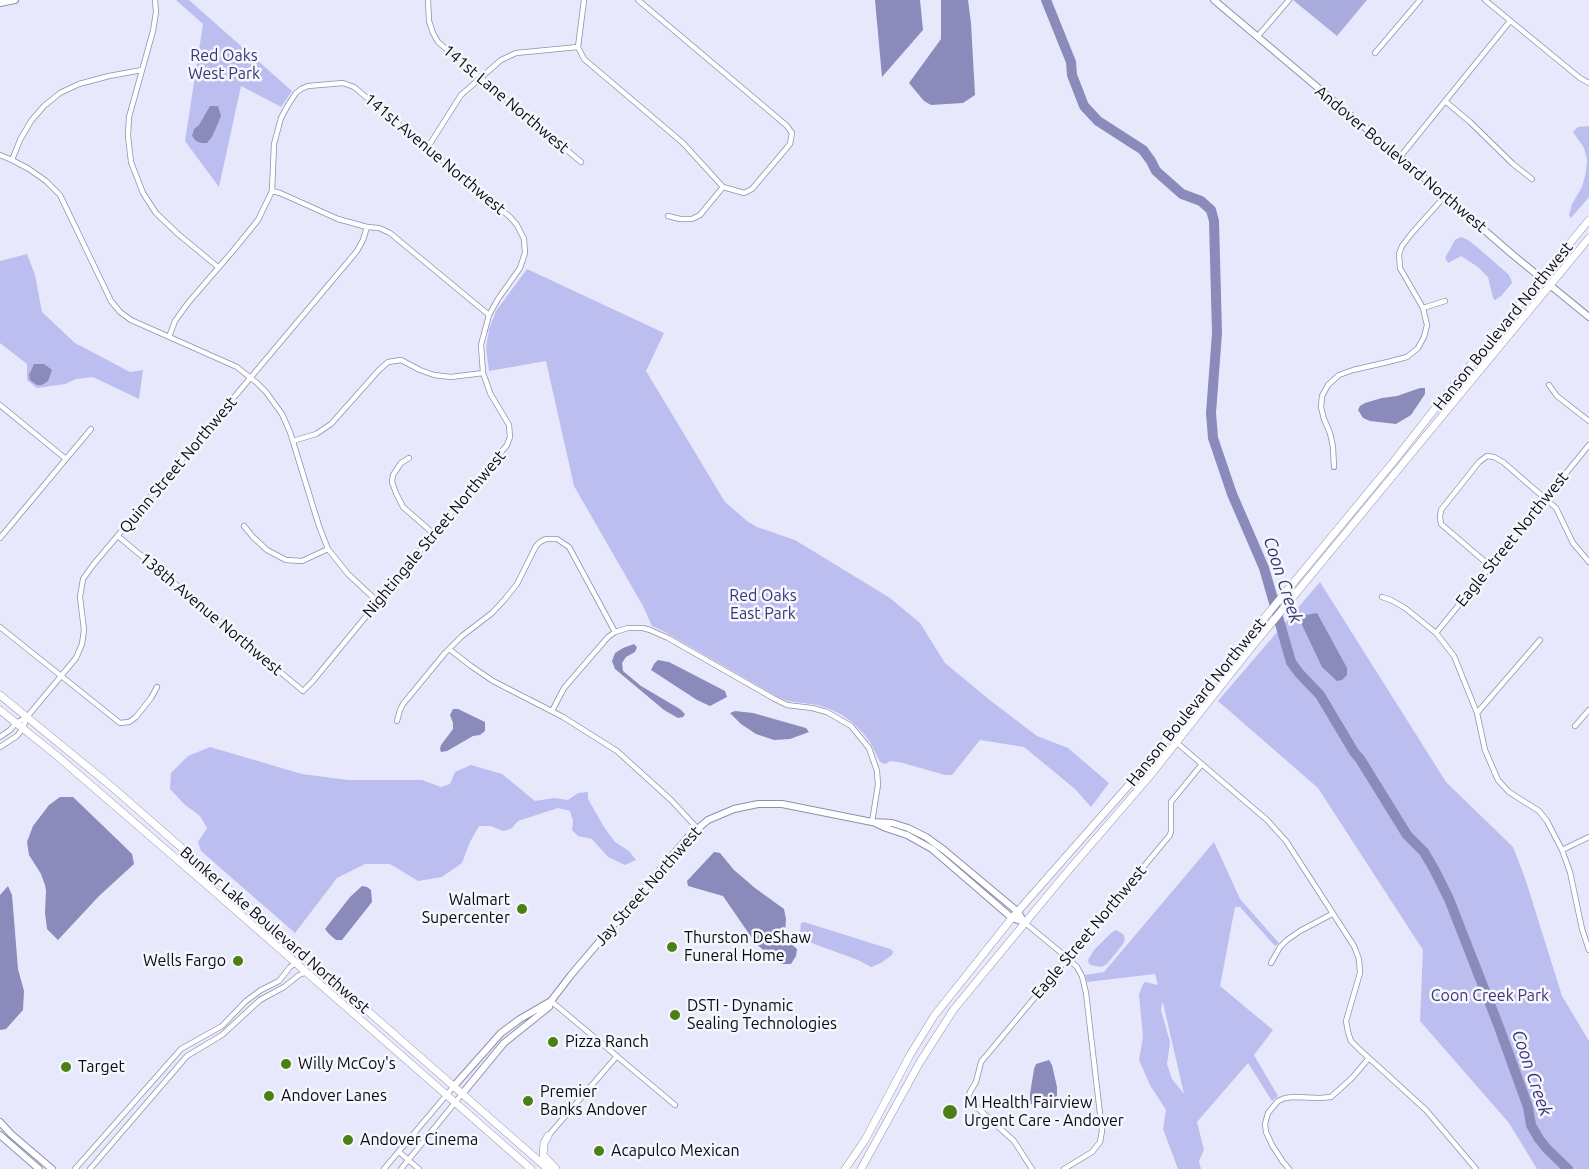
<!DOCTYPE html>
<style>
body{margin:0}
canvas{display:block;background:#e7e8fb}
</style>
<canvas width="1589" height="1169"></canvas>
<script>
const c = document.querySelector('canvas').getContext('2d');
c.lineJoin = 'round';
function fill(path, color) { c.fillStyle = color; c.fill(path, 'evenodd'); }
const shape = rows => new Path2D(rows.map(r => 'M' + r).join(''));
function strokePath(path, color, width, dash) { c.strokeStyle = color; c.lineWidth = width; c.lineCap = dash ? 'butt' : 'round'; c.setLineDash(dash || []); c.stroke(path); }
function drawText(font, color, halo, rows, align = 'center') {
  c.font = font + ' Ubuntu,sans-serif'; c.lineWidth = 5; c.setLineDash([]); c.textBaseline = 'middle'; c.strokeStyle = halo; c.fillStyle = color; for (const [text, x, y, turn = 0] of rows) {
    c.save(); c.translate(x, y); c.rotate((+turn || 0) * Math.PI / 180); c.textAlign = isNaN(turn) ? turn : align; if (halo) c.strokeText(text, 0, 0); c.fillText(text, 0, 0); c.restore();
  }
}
fill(shape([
 [176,0,189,0,292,91,281,107,241,86,219,187,185,141,203,24],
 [1589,126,1589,197,1571,218,1569,215,1572,204,1582,187,1586,172,1587,159,1584,148,1573,132,1578,127],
 [1461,237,1468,240,1477,247,1508,274,1511,279,1512,283,1501,296,1495,300,1493,298,1488,277,1478,267,1461,256,1448,263,1445,258,1455,240],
 [27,254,35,275,42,312,75,343,130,372,143,370,139,399,93,377,76,379,65,384,37,388,27,380,27,364,0,343,0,261],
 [527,269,664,333,646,371,725,502,747,521,757,527,795,540,890,598,920,623,945,663,991,701,1037,736,1068,748,1109,783,1091,807,1075,789,1024,747,980,740,952,775,945,775,903,763,891,761,885,764,880,762,870,742,863,733,853,723,842,715,830,709,818,705,788,701,778,697,663,631,652,626,643,606,574,486,546,361,489,371,486,348,489,329,496,311],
 [1320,582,1446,782,1513,847,1525,878,1562,996,1589,1041,1589,1169,1537,1169,1509,1123,1420,1021,1423,950,1318,788,1218,701],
 [210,747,302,774,348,780,422,780,441,787,450,784,455,772,471,765,502,774,535,801,554,798,568,800,578,793,588,792,588,799,604,827,615,842,629,851,636,860,625,865,608,857,592,839,578,836,572,830,573,821,570,811,558,808,518,821,511,829,503,831,491,826,479,826,470,842,462,863,442,877,418,881,390,864,365,864,337,878,295,933,201,851,198,842,207,828,200,816,184,804,170,789,171,773,188,756],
 [1214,842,1240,899,1279,943,1275,946,1240,907,1235,907,1220,986,1273,1030,1254,1055,1278,1096,1272,1101,1248,1063,1197,1122,1204,1150,1199,1161,1201,1169,1178,1169,1163,1129,1166,1110,1150,1085,1139,1060,1143,1037,1139,995,1142,986,1145,982,1158,985,1155,974,1087,982,1085,975,1104,972],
 [1162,1003,1163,1003,1184,1094,1172,1079,1167,1064,1170,1042,1161,1010],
 [804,922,890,949,893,951,892,955,881,963,871,967,858,960,809,942,800,932,801,923],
 [1116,930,1123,934,1125,939,1123,944,1107,964,1101,967,1094,966,1089,964,1088,960,1094,950,1111,933]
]), '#bcbef0');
fill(shape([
 [1293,0,1367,0,1337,36]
]), '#abacde');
fill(shape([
 [875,0,920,0,923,30,882,77],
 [941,0,968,0,971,23,975,95,963,103,931,105,924,101,909,83,941,39],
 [210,106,218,106,221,116,212,137,207,143,201,143,196,141,192,136,194,129,199,125],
 [34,364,44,364,52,370,48,381,42,385,37,385,30,380,29,375],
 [1420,388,1425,388,1425,394,1411,415,1396,424,1370,421,1363,418,1358,410,1360,406,1365,403,1382,398,1397,396],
 [1317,613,1347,668,1347,675,1342,680,1337,681,1322,667,1302,625,1303,617,1306,615],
 [634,644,637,647,635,652,626,657,622,663,623,671,641,686,680,709,685,714,683,717,678,718,664,710,615,669,612,661,615,653,623,648],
 [658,660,669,662,725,691,727,697,710,706,697,700,651,670,654,664],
 [453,709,458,709,485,722,485,731,480,735,473,736,447,751,441,752,440,749,441,745,453,729,453,723,450,715],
 [735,711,753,713,806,728,809,732,790,739,774,740,756,734,741,724,730,713],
 [60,797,73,797,123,845,132,854,134,864,99,896,58,940,47,929,45,913,46,891,45,885,41,874,29,855,27,842,33,826,49,805],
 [714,852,720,853,734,870,755,888,784,909,786,919,785,934,790,943,797,949,796,956,791,964,781,964,756,944,723,896,688,886,687,881],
 [8,886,12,895,18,969,24,991,23,1010,6,1029,0,1030,0,895],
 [362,886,367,887,371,890,372,902,342,940,336,940,329,934,325,929,350,897],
 [1049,1060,1052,1065,1057,1087,1057,1096,1045,1104,1030,1104,1030,1094,1034,1069,1036,1064]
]), '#8a8bbb');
strokePath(shape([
 [1046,0,1071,62,1072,75,1084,106,1098,121,1143,150,1151,161,1156,171,1182,194,1201,201,1211,210,1214,221,1217,333,1211,413,1213,438,1232,494,1264,568,1291,662,1299,673,1320,695,1354,752,1360,759,1407,835,1424,852,1434,869,1449,899,1499,1027,1528,1107,1531,1125,1539,1139,1547,1149,1568,1169]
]), '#8a8bbb', 10);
const minor = shape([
 [155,0,156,12,153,31,129,117,128,136,131,162,143,193,156,213,178,234,218,267],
 [428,0,429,21,433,33,438,42,581,162],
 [584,0,578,47,584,59,683,143,723,187],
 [638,0,773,114,787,126,792,133,790,144,752,189,744,193,723,187],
 [1485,0,1580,78,1589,83],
 [1257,37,1289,0],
 [1375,53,1420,0],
 [1445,101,1470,122,1513,164,1532,179],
 [428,147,461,95,501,60,516,53,578,47],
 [0,155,12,160,29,169,46,181,60,195,111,301,120,312,131,320,237,367,257,383,266,392,282,414,290,432,319,526,328,549,348,574,378,602],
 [1400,157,1510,21],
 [12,160,20,140,31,121,44,106,60,93,79,84,109,76,142,70],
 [272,191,280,193,338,219,367,227,379,228,390,233,489,315],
 [668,216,680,219,692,219,700,215,723,187],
 [1423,308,1445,301],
 [1549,385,1557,396,1589,421],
 [0,405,66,459],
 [293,441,316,434,331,424,379,370,388,362,401,360,420,370,434,375,451,377,483,373],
 [409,458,401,463,393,475,392,482,396,493,403,507,434,534],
 [1334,467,1333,447,1330,433,1324,419,1321,407,1322,396,1328,385,1339,375,1353,370,1388,362,1407,357,1418,348,1424,337,1427,325,1423,308,1400,268,1399,254,1402,246,1412,233,1445,196],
 [244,526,253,537,267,550,286,560,302,561,328,549],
 [119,537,303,691,312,682,507,445,510,437,509,425,490,393,487,384,483,373,481,345,489,315,498,299,520,268,525,253,524,239,517,225,510,217,354,87,343,83,308,86,301,89,296,93,288,105,281,118,274,144,272,191,258,220,232,252,188,303,175,321,169,337],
 [0,538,91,429],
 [1490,566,1441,524,1440,517,1441,510,1479,462,1487,456,1494,457,1503,462,1556,508,1573,543,1589,562],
 [1382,597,1391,600,1405,608,1436,633,1454,656,1477,713,1485,750,1498,780,1509,792,1539,811,1547,821,1562,850,1570,872,1582,929,1589,950],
 [0,627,120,723,129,722,136,717,151,698,157,687],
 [1436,633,1589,445],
 [449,649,471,666,493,681,563,717,617,751,671,800,697,828],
 [552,711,564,688,608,637,615,632,628,628,643,628,650,630,668,638,773,698,787,705,812,708,827,712,851,726,869,748,877,771,878,785,872,822],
 [1477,713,1540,640],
 [397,721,400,710,403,704,445,653,462,636,492,613,505,599,517,584,536,546,540,542,546,539,557,539,569,547,615,632],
 [1575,726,1589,710],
 [0,737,10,730,16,723,27,717],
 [1176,742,1267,820,1286,841,1354,946,1359,959,1360,973,1346,1021,1348,1032,1351,1041,1359,1049,1426,1110,1476,1169],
 [0,747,17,736,23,728,27,717,76,658,82,644,84,630,80,597,83,579,93,565,357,251,363,240,367,227],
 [1562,850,1589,837],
 [1024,922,1064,955,1077,967,1082,976,1086,993,1102,1131,1100,1142,1092,1152,1064,1169],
 [1271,963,1280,947,1287,940,1300,931,1332,914],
 [551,1001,675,1105],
 [548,1136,617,1056],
 [399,1152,419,1169],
 [75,1169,181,1049,222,1026,246,1001,261,990,279,981,290,967,306,956],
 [90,1169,187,1056,222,1035,260,1000,284,987,299,975,307,972],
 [384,1169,454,1086],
 [401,1169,462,1094],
 [1032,1169,1014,1141,971,1102,968,1098,970,1092,976,1082,981,1062,1170,835,1171,831,1171,802,1202,764],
 [1289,1169,1283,1162,1272,1145,1266,1132,1265,1124,1268,1113,1278,1101,1285,1098,1293,1097,1320,1098,1331,1097,1352,1078,1369,1058]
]);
const tertiary = shape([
 [1214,0,1400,157,1513,255,1589,317],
 [0,3,15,0],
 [873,822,886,828,907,835,932,849,1012,918,1024,922],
 [454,1086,501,1033,520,1019,551,1001],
 [462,1094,504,1043,549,1007,551,1001,571,975,688,837,708,820,734,809,758,804,782,804,872,822,892,823,908,828,926,837,944,850,1011,906,1018,912,1024,922],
 [0,1122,11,1134,52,1169],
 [0,1135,39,1169]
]);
const secondary = shape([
 [0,695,111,786,548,1169],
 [0,710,56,755,209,887,531,1169],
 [548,1136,544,1143,543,1155,556,1169],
 [845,1169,865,1140,910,1055,934,1016,1012,918,1135,778,1242,645,1394,461,1444,397,1589,220],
 [861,1169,920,1062,954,1009,1062,878,1149,777,1250,649,1589,238]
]);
strokePath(minor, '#8f90ad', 6);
strokePath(tertiary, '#8f90ad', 8);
strokePath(secondary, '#8f90ad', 8);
strokePath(minor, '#fff', 4.5);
strokePath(tertiary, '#fff', 6);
strokePath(secondary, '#fff', 7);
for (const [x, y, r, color] of [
 [522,909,6,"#4b8016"],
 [672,947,6,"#4b8016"],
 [238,961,6,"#4b8016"],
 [675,1015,6,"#4b8016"],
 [553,1042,6,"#4b8016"],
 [286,1064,6,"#4b8016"],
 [66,1067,6,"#4b8016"],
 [269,1096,6,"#4b8016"],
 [528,1101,6,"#4b8016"],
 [950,1112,8,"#4b8016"],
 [348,1140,6,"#4b8016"],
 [599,1151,6,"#4b8016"]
]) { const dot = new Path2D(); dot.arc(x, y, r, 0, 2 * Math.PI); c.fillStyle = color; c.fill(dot); strokePath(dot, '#f6f6fd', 2); }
drawText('16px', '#3b3673', '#f6f6fd', [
 ["Red Oaks",224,56],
 ["West Park",224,74],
 ["Red Oaks",763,596],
 ["East Park",763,614],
 ["Coon Creek Park",1490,996]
]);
drawText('16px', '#0b0b15', '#f6f6fd', [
 ["141st Lane Northwest",506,99,40],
 ["141st Avenue Northwest",435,154,40],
 ["Andover Boulevard Northwest",1401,159,40],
 ["Hanson Boulevard Northwest",1503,326,-51],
 ["Quinn Street Northwest",178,465,-50],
 ["Nightingale Street Northwest",434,534,-50],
 ["Eagle Street Northwest",1512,539,-51],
 ["138th Avenue Northwest",211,614,40],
 ["Hanson Boulevard Northwest",1196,702,-51],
 ["Jay Street Northwest",648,886,-49],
 ["Bunker Lake Boulevard Northwest",275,930,41],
 ["Eagle Street Northwest",1089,932,-50]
]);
drawText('16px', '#0b0b15', '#f6f6fd', [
 ["Walmart",510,900,"right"],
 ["Supercenter",510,918,"right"],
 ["Thurston DeShaw",684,938],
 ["Funeral Home",684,956],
 ["Wells Fargo",226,961,"right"],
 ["DSTI - Dynamic",687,1006],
 ["Sealing Technologies",687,1024],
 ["Pizza Ranch",565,1042],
 ["Willy McCoy's",298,1064],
 ["Target",78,1067],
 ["Premier",540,1092],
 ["Banks Andover",540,1110],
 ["Andover Lanes",281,1096],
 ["M Health Fairview",964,1103],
 ["Urgent Care - Andover",964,1121],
 ["Andover Cinema",360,1140],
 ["Acapulco Mexican",611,1151]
], 'left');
drawText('italic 18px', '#3a3673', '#f6f6fd', [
 ["Coon Creek",1283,580,72],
 ["Coon Creek",1532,1073,71]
]);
</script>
